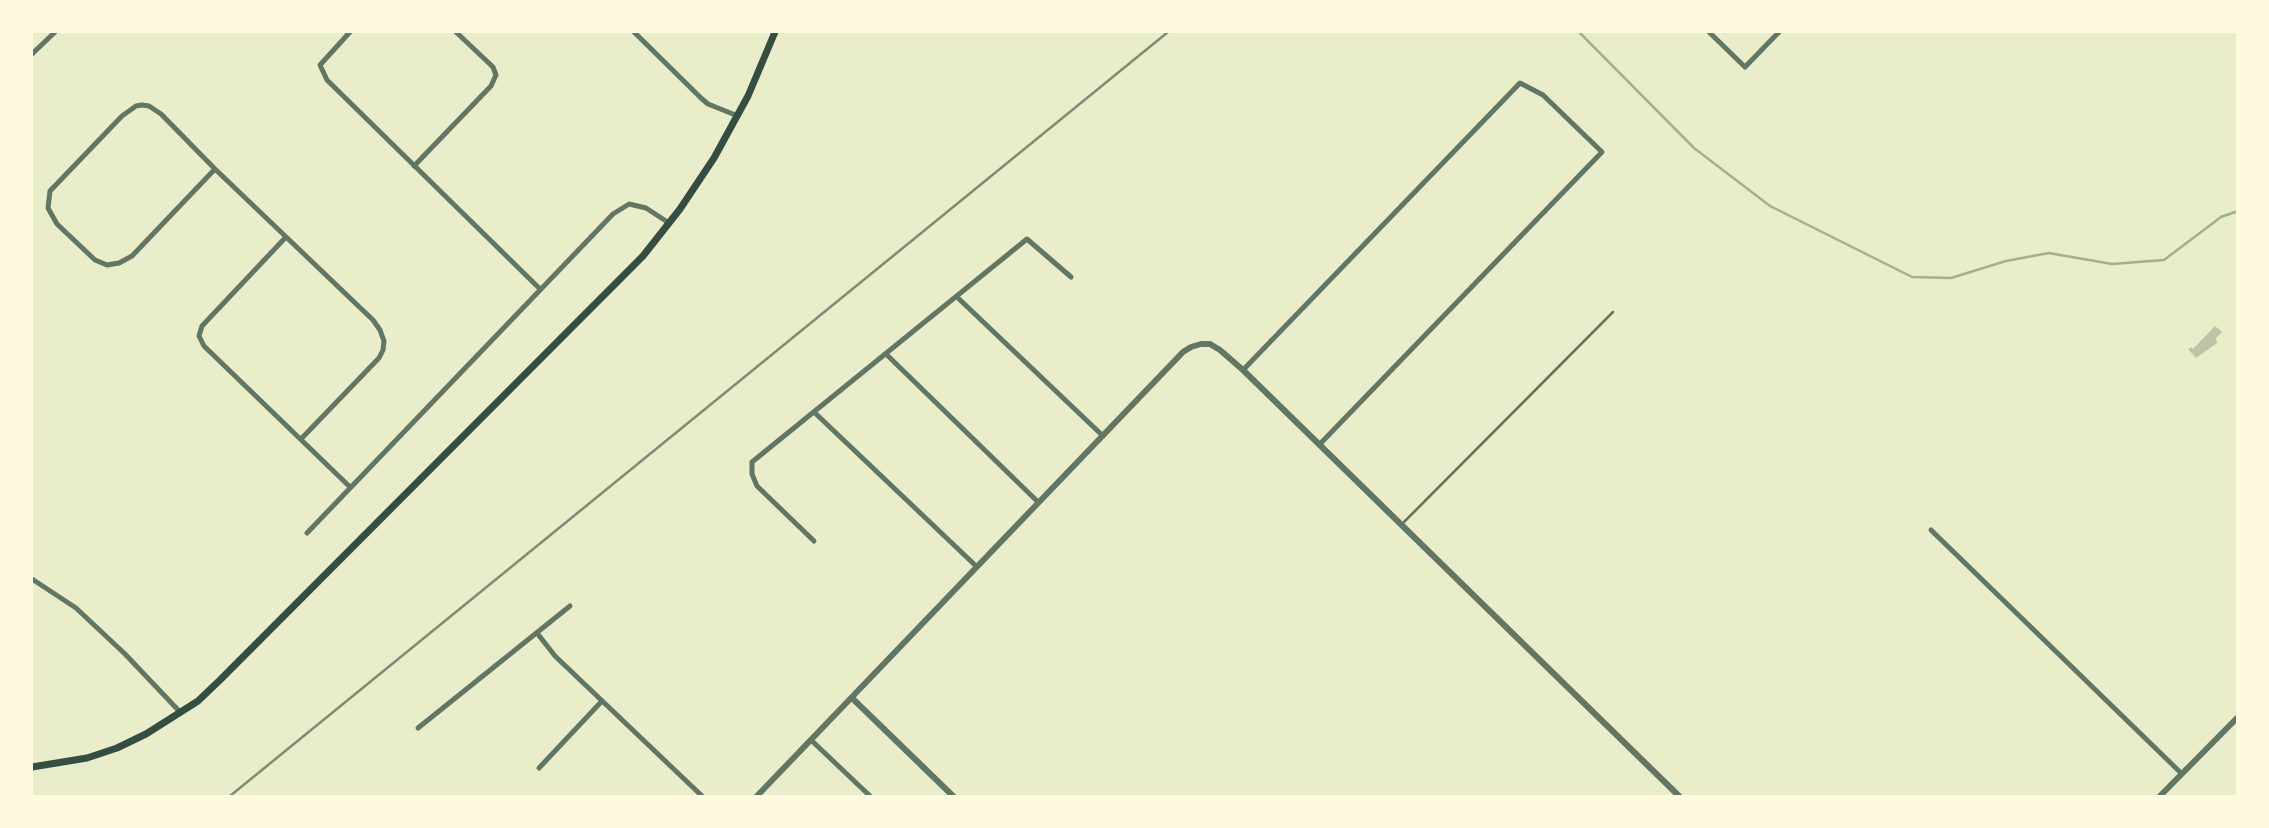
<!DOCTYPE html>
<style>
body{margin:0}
#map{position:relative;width:2269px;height:828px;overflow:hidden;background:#e9edc9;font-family:"Nunito Sans",sans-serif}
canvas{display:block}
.frame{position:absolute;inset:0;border:33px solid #fefae0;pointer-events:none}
</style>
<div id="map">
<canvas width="2269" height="828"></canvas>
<div class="frame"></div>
</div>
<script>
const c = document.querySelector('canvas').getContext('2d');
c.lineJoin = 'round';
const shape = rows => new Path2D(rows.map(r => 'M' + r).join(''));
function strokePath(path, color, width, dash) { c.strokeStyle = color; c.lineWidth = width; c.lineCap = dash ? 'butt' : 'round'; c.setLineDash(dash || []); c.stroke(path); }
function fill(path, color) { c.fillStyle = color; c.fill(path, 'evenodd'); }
strokePath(shape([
 [1579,32,1694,148,1770,206,1912,277,1951,278,2006,261,2049,253,2112,264,2164,260,2221,217,2238,211]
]), '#a3b18a', 2.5);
fill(shape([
 [2215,326,2222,332,2216,338,2217,343,2196,358,2188,349,2191,347,2193,349]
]), '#bcc5a7');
strokePath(shape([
 [1401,525,1613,312]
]), '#617663', 2.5);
strokePath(shape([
 [350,32,320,65,327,80,540,289],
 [634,32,701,98,708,104,738,116],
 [1709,32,1745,67,1779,32],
 [32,54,55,32],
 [414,166,491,86,496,75,493,67,456,32],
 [215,169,132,256,119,263,107,265,95,260,57,224,48,208,50,191,122,116,136,106,142,105,149,106,161,114,215,169,373,320,380,330,384,341,383,350,379,358,301,439],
 [286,237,202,326,199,336,204,346,350,487],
 [957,297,1103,436],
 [886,354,1038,502],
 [1243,370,1520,83,1543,95,1602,152,1319,445],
 [814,412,976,566],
 [1931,530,2182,774],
 [307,533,613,214,629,204,646,208,669,223],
 [814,541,757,486,752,474,752,462,1027,239,1071,277],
 [32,579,76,608,125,654,181,713],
 [537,633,555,656,702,796],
 [418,728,570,606],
 [811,740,870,796],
 [539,768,602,701]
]), '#617663', 5);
strokePath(shape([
 [852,698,953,796],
 [757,796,1183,352,1191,347,1201,344,1210,344,1220,350,1243,370,1679,796],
 [2160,796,2238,717]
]), '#617663', 6);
strokePath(shape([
 [32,767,87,758,117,748,146,734,198,701,220,680,643,256,680,209,714,158,748,96,775,32]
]), '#344e41', 7);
strokePath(shape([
 [230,796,1168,32]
]), '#7c8e77', 2.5);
</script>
